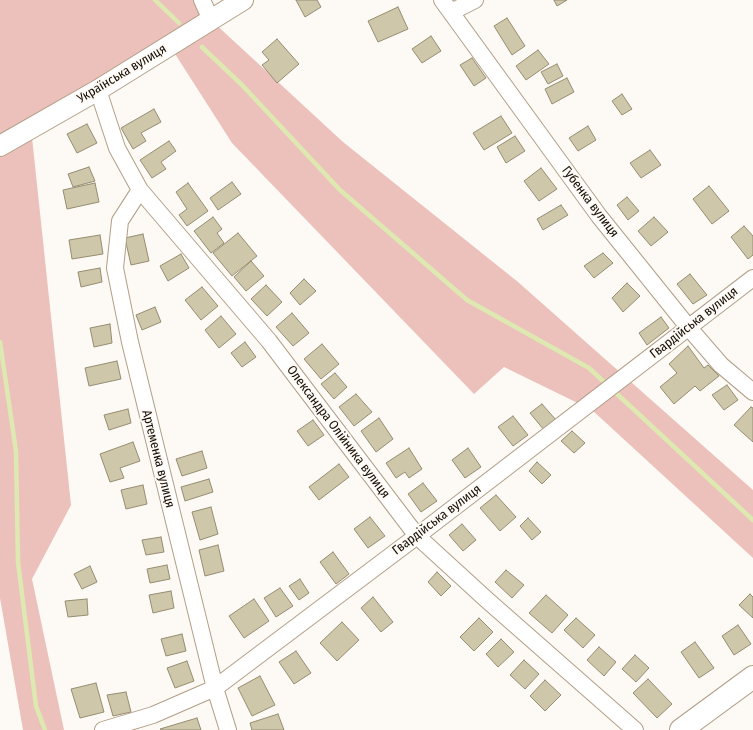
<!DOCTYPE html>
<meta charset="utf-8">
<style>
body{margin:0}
canvas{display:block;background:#fdf9f4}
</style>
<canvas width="753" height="730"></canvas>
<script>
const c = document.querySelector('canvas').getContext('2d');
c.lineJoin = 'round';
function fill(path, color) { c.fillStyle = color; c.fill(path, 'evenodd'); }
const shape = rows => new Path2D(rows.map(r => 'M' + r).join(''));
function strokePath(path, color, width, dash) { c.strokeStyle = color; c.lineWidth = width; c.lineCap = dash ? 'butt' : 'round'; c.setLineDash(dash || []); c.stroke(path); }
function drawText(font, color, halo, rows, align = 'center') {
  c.font = font + ' "Fira Sans Condensed",sans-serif'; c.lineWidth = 4; c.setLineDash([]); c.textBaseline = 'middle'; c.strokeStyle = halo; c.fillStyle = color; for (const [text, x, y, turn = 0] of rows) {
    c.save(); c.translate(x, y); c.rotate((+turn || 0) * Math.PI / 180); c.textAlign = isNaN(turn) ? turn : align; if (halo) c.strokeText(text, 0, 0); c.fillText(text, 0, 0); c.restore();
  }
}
fill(shape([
 [0,0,202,0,211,20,343,142,518,282,753,490,753,558,592,410,504,367,474,394,232,143,170,46,31,128,71,505,32,579,64,730,23,730,0,598]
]), '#ecc1bb');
strokePath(shape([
 [155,0,179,23],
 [202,47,242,85,340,190,467,300,589,368,753,520],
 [0,342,16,451,18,562,36,706,45,730]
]), '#dee9b2', 4.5);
const building = shape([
 [296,0,317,0,321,7,305,17,296,0],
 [554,0,567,0,557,6,554,0],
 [398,7,408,29,378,42,368,21,398,7],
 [507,18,525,46,512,55,494,26,507,18],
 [431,36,441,51,422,63,412,49,431,36],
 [277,39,299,64,277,83,262,65,269,60,262,52,277,39],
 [538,50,549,64,526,80,516,66,538,50],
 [472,58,486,78,474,86,460,65,472,58],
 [557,64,563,76,548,84,541,72,557,64],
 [567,78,574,92,552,104,545,89,567,78],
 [622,94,632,109,622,115,612,101,622,94],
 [154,109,161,122,141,133,146,141,133,149,121,128,154,109],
 [501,116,512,133,484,150,473,133,501,116],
 [87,124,97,143,77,153,67,134,87,124],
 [588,126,596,140,578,151,569,138,588,126],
 [515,136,525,151,506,163,497,147,515,136],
 [169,141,176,151,161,162,166,169,152,178,140,160,169,141],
 [650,150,661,165,641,178,630,163,650,150],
 [89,167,95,181,73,187,68,174,89,167],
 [541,168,557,189,539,201,524,181,541,168],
 [232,182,241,194,218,210,210,198,232,182],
 [95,183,99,202,67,209,63,190,95,183],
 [188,183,208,211,187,226,179,215,187,209,176,192,188,183],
 [709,186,729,211,712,224,693,199,709,186],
 [627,197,639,211,628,220,617,205,627,197],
 [561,205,568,215,543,230,537,219,561,205],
 [213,217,222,229,217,233,224,243,211,253,194,231,213,217],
 [654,217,668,232,651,246,638,231,654,217],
 [744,226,753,236,753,255,748,259,731,237,744,226],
 [238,233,257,256,232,276,213,253,238,233],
 [143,234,149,261,131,265,125,238,143,234],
 [100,235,103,254,72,259,69,240,100,235],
 [603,253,613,263,594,278,584,266,603,253],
 [181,254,189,268,168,281,160,266,181,254],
 [251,261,264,276,246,291,234,277,251,261],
 [100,268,102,282,81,287,78,272,100,268],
 [690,274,707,295,693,304,677,284,690,274],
 [304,279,316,291,300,305,290,293,304,279],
 [627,283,640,296,623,312,612,298,627,283],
 [266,285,282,302,267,316,251,299,266,285],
 [202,287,218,306,201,320,185,300,202,287],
 [155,307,161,322,142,330,136,315,155,307],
 [292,313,309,333,293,346,276,327,292,313],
 [221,316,236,334,219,348,205,330,221,316],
 [661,317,669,328,647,345,639,333,661,317],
 [110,324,112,343,94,347,90,328,110,324],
 [245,342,256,357,242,367,231,353,245,342],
 [322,344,339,364,321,379,304,359,322,344],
 [688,346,704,368,708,365,719,376,700,391,695,386,674,404,660,387,677,373,669,364,688,346],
 [117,361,121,379,89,386,85,368,117,361],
 [335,373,347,387,334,399,321,384,335,373],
 [727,385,738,400,724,410,712,395,727,385],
 [356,394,372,412,354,426,339,407,356,394],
 [542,404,556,420,544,430,530,413,542,404],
 [751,407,753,408,753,442,734,425,751,407],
 [128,409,131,423,109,430,104,415,128,409],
 [513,416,528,435,513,446,498,427,513,416],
 [379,418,393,439,376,452,361,431,379,418],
 [313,420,324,435,308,446,297,431,313,420],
 [572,431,585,443,574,453,561,441,572,431],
 [133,442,140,461,120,468,124,478,110,482,100,454,133,442],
 [409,448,422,469,409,478,405,472,396,478,386,463,409,448],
 [468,448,481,467,465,478,452,460,468,448],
 [202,451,207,468,182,476,176,459,202,451],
 [537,462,551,475,542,484,529,471,537,462],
 [339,464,349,477,319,500,309,487,339,464],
 [209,479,213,492,185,501,181,487,209,479],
 [423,483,437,501,421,512,408,494,423,483],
 [143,485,147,504,126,509,121,490,143,485],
 [496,495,516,517,500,531,480,508,496,495],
 [211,507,218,534,200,540,192,512,211,507],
 [370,517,385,536,368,548,354,529,370,517],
 [528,518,541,532,532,540,520,526,528,518],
 [462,524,476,540,463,551,449,535,462,524],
 [161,537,164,552,146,555,142,540,161,537],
 [218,545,224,571,205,576,199,550,218,545],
 [333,552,349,574,336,584,320,562,333,552],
 [167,565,170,579,150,583,147,569,167,565],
 [90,566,97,582,82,589,74,574,90,566],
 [506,570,524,585,512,598,495,582,506,570],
 [437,572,451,586,441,596,428,582,437,572],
 [300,579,309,593,299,600,289,586,300,579],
 [280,588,293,606,276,617,264,598,280,588],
 [171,591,174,608,153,613,149,595,171,591],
 [750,594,753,597,753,618,739,605,750,594],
 [546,595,568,615,552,633,529,613,546,595],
 [373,597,393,622,381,632,361,608,373,597],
 [87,599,88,615,68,617,65,601,87,599],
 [254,599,269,621,244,638,229,616,254,599],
 [479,618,493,632,474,651,460,637,479,618],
 [576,618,595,635,583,648,564,630,576,618],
 [342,622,359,640,337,661,320,643,342,622],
 [738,625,751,644,734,655,722,636,738,625],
 [182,634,186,651,166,656,161,639,182,634],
 [501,639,514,652,498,667,486,654,501,639],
 [695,642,714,668,699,678,681,652,695,642],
 [599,647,616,662,604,676,587,660,599,647],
 [296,651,311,673,294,684,279,662,296,651],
 [635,655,649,668,636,682,622,669,635,655],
 [524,660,539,674,525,689,510,675,524,660],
 [187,661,194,681,175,688,167,668,187,661],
 [260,676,275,705,252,716,238,688,260,676],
 [648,679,672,704,657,718,633,693,648,679],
 [545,680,561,695,545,711,530,696,545,680],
 [96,683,104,712,80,718,71,689,96,683],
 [126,692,131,712,113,716,107,695,126,692],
 [278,714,284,730,252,730,250,723,278,714],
 [197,718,201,730,161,730,160,729,197,718]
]);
fill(building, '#cfc7aa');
strokePath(building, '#958d72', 1);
const minor = shape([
 [202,0,211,20],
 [442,0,599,216,689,328,721,365,753,392],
 [451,12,475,0],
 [98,90,117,148,140,190,269,341,417,536,487,600,635,730],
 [140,190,120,221,115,268,130,342,215,688,228,730],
 [103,730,153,715,215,688,417,536,753,278]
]);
const tertiary = shape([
 [0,146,98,90,243,0]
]);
const secondary = shape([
 [681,730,753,677]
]);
strokePath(minor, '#b29f88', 18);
strokePath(tertiary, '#b29f88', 22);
strokePath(secondary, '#b29f88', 24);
strokePath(minor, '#fff', 16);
strokePath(tertiary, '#fff', 20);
strokePath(secondary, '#fff', 22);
drawText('13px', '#120c04', '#fdf9f4', [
 ["Українська вулиця",122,74,-31],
 ["Губенка вулиця",590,202,53],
 ["Гвардійська вулиця",694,323,-38],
 ["Олександра Олійника вулиця",338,432,53],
 ["Артеменка вулиця",158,459,76],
 ["Гвардійська вулиця",437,520,-37]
]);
</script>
